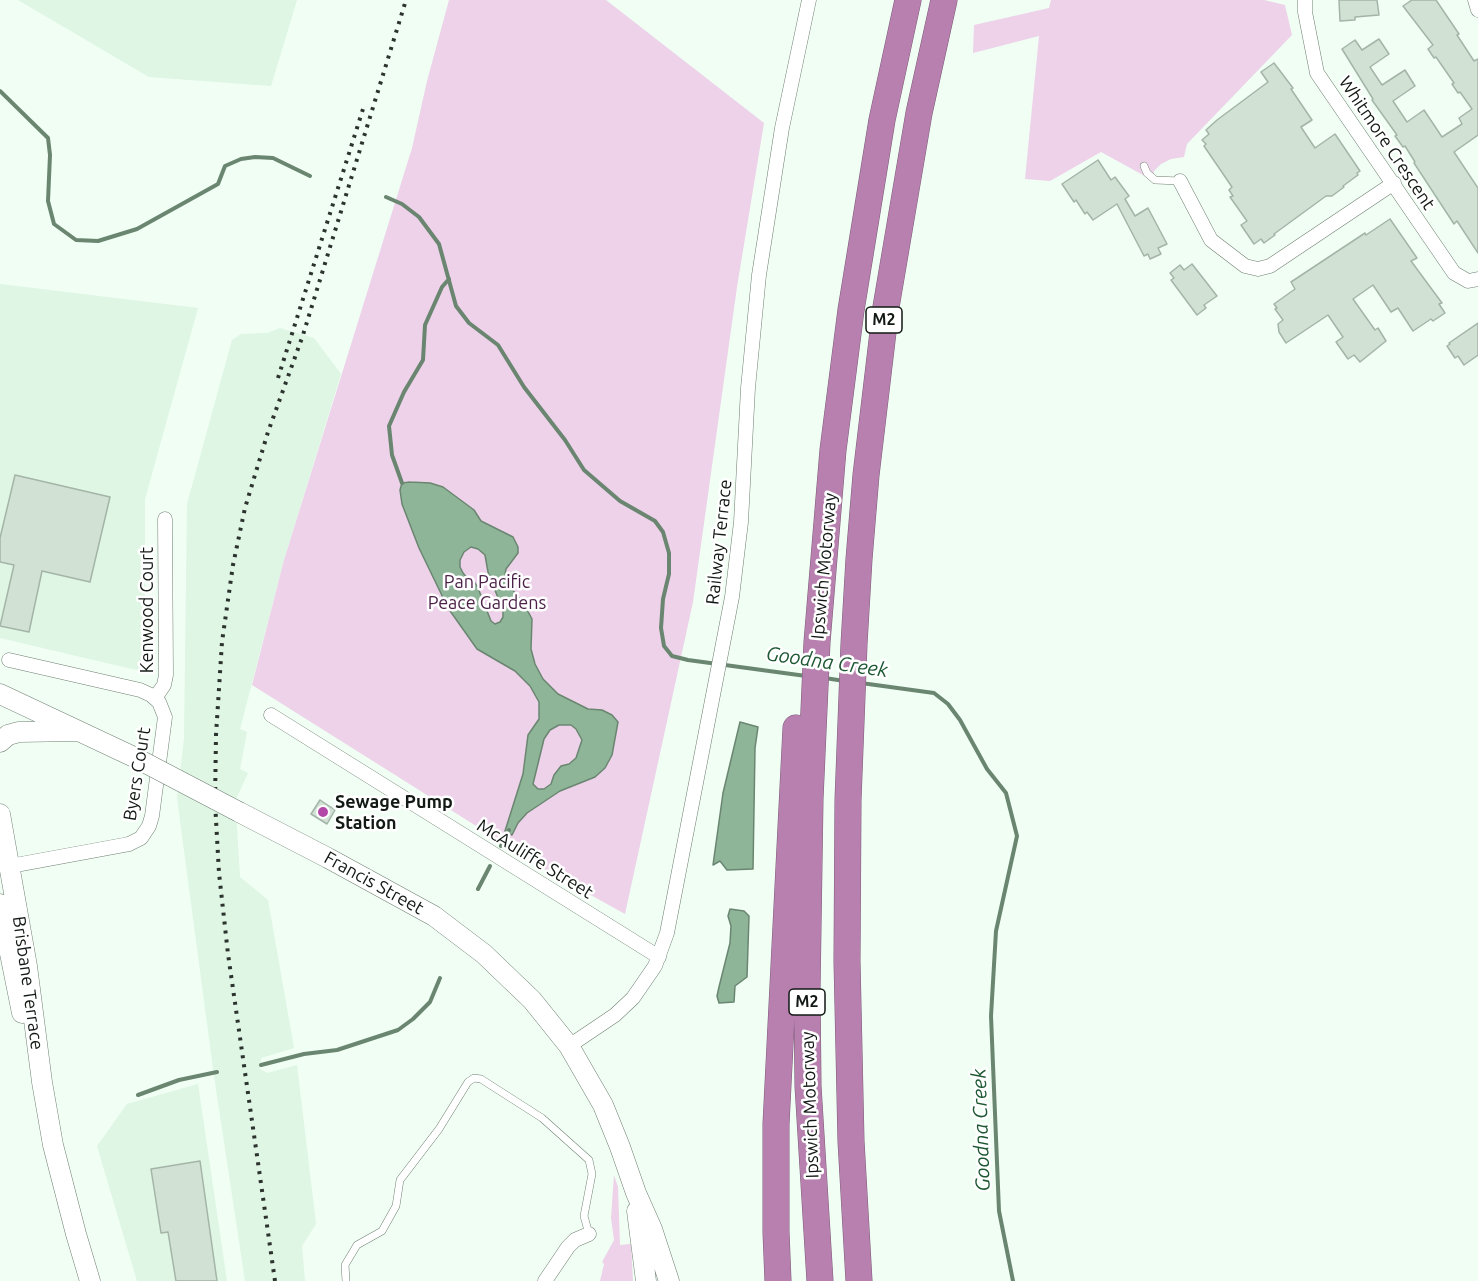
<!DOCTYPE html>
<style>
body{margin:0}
canvas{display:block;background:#f0fef4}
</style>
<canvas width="1478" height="1281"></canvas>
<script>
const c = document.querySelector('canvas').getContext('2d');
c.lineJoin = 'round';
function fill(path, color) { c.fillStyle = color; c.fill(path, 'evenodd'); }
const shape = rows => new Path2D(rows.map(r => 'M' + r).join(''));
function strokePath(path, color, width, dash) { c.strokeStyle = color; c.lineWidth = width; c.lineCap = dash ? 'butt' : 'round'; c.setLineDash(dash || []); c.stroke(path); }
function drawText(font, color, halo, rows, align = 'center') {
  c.font = font + ' Ubuntu,sans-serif'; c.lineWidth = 5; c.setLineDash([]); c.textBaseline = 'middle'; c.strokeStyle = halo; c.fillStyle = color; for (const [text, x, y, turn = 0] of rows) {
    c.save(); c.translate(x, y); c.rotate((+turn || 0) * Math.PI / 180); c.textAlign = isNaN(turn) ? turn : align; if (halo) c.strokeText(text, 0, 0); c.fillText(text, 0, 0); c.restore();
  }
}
fill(shape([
 [18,0,297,0,271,86,149,77],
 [0,284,198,308,145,499,145,672,0,638],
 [280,328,314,338,341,374,284,560,240,729,247,732,240,769,248,773,236,799,237,827,240,877,268,900,294,1048,261,1058,260,1069,267,1073,297,1065,316,1224,302,1246,305,1281,245,1281,214,1076,177,798,184,739,187,504,232,340,241,334,267,333],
 [198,1084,227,1281,137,1281,97,1146,127,1104]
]), '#def6e3');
fill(shape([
 [449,0,606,0,764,123,737,287,693,602,625,914,551,873,252,685,284,560,412,148,427,81],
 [1051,0,1264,0,1285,5,1292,35,1187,144,1184,157,1171,159,1161,164,1154,171,1152,180,1101,152,1050,181,1025,179,1039,36,973,53,974,25,1049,8],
 [614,1175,618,1187,620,1245,631,1244,633,1281,600,1281,604,1264,602,1262,614,1240,611,1218]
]), '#edd2e9');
const water = shape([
 [410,482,430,483,443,487,474,510,481,521,513,537,518,547,518,553,506,569,505,574,511,588,524,604,532,619,531,649,535,664,543,679,558,694,588,709,602,710,612,715,618,722,612,755,605,768,595,777,560,791,527,813,518,823,512,835,505,831,523,774,528,735,539,719,539,702,530,686,515,671,477,649,448,608,419,548,402,504,400,490,402,483,410,482],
 [471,547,478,549,485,555,488,572,503,611,503,617,500,622,495,624,491,621,478,588,474,581,468,579,463,573,460,567,460,560,464,552,471,547],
 [559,725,571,725,576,729,582,740,576,758,569,764,561,766,554,775,551,784,544,789,538,789,533,784,544,739,550,730,559,725],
 [740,722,758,727,755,748,753,869,727,870,720,861,713,865,723,793,740,722],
 [730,909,744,911,749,916,747,977,735,986,734,1002,719,1003,717,996,719,987,730,943,731,926,728,916,730,909]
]);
fill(water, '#8fb599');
strokePath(water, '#6a8671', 1.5);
strokePath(shape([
 [0,91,48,138,50,155,48,201,54,224,76,240,98,241,137,229,218,184,225,166,241,159,255,157,273,158,310,176],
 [386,197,402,204,419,217,439,244,456,306,469,323,498,345,524,387,565,440,584,470,620,501,655,521,663,532,669,553,669,574,663,599,661,628,664,646,672,656,688,660,806,676],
 [402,483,392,455,389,426,404,392,423,360,425,325,442,287,449,279],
 [825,678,844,681],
 [861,683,934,693,948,704,960,720,987,769,1006,793,1017,836,996,931,991,1016,999,1211,1013,1281],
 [501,846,509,830],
 [478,889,490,866],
 [261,1065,304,1054,337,1050,398,1030,413,1019,430,1002,440,978],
 [138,1095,179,1080,217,1072]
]), '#6a8671', 4);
const building = shape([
 [1339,0,1377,0,1379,15,1355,17,1355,20,1340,21,1339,0],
 [1412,0,1436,0,1459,34,1457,35,1474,61,1478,59,1478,135,1454,152,1478,188,1478,253,1457,221,1454,224,1414,163,1415,162,1405,146,1403,147,1395,136,1397,135,1372,100,1373,99,1342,49,1355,40,1362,50,1379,39,1389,54,1370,67,1382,85,1405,70,1415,86,1393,101,1407,122,1424,110,1442,137,1462,124,1459,118,1472,109,1460,92,1458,93,1452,84,1454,83,1436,57,1434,58,1428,49,1433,45,1403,6,1412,0],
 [1274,63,1293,88,1291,89,1312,120,1301,127,1315,148,1335,134,1360,171,1357,173,1358,175,1343,186,1344,187,1332,196,1326,196,1274,234,1275,235,1264,243,1261,239,1254,244,1241,225,1247,221,1230,197,1233,196,1229,190,1232,187,1204,146,1206,144,1202,140,1209,134,1206,130,1217,120,1268,82,1261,72,1274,63],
 [1098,160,1111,180,1115,177,1129,196,1125,199,1135,216,1148,208,1167,244,1158,248,1161,254,1150,259,1148,254,1144,256,1117,204,1093,220,1087,212,1085,214,1076,200,1074,202,1062,184,1098,160],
 [1390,219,1417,258,1411,261,1442,303,1439,304,1445,313,1433,321,1431,319,1413,331,1398,308,1391,312,1373,285,1353,299,1375,330,1378,328,1386,341,1360,362,1354,355,1348,359,1336,342,1343,337,1328,315,1286,343,1279,332,1278,324,1283,320,1275,309,1277,308,1274,304,1295,289,1291,282,1365,233,1366,235,1390,219],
 [1192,264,1217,296,1204,305,1206,308,1197,315,1171,280,1174,278,1170,273,1180,265,1184,270,1192,264],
 [1478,323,1478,355,1464,365,1458,356,1455,358,1447,346,1450,344,1449,343,1478,323],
 [15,475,110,497,90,582,42,571,29,632,0,626,14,565,0,562,0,538,15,475],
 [320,800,335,810,327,824,311,814,320,800],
 [200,1161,217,1281,176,1281,168,1232,161,1233,151,1169,200,1161]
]);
fill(building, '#d1e2d5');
strokePath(building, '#a4b5a8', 1.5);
const service = shape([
 [1144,166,1147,173,1155,180,1180,181],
 [346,1281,345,1265,357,1245,382,1231,396,1206,400,1180,439,1129,468,1082,474,1078,481,1079,542,1118,589,1160,592,1174,584,1216,589,1234]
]);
const minor = shape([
 [1305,0,1305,12,1317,73,1454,273,1468,281,1478,279],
 [1475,0,1478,10],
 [1180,181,1211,240,1245,266,1258,269,1270,266,1394,183],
 [9,660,140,690,151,695,159,702,165,717,152,816,149,826,141,838,129,844,10,866],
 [155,698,164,685,166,675,165,519],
 [271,715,659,957],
 [569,1046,615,1015,633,998,655,966,667,933,732,597,741,522,748,388,759,275,782,128,809,0],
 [545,1281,568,1247,575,1240,589,1234]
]);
const secondary = shape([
 [0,694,136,758],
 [0,742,8,735,19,732,76,731],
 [239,812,328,858,434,916,484,954,532,1000,569,1046,603,1105,620,1147,636,1193,652,1229,669,1281],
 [0,814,27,966,42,1082,53,1145,76,1234,90,1281],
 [0,904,22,1013],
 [637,1211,646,1281]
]);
const motorway = shape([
 [778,1281,776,1232,776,1124,796,728],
 [820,1281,808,1086,807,990,810,799,817,642,833,450,851,310,882,120,908,0],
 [859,1281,851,1141,847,961,848,800,854,644,859,559,866,475,886,307,919,113,944,0]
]);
strokePath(service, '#707f73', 8);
strokePath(minor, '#707f73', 15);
strokePath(secondary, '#707f73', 21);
strokePath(motorway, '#7d5c79', 27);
strokePath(service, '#fff', 7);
strokePath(minor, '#fff', 14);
strokePath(secondary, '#fff', 20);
strokePath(motorway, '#b780af', 26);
strokePath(shape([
 [278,378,363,109],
 [275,1281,228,954,219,873,215,802,216,735,222,642,233,565,245,508,268,432,303,335,406,0]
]), '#2c332e', 4, [3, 6]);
const secondaryBridge = shape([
 [136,758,239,812]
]);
strokePath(secondaryBridge, '#707f73', 21, []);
strokePath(secondaryBridge, '#fff', 20);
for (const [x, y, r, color] of [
 [323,812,6,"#b348a9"]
]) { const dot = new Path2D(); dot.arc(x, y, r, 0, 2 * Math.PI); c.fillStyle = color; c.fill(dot); strokePath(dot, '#fff', 2); }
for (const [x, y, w] of [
 [884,320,36],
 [807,1002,36]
]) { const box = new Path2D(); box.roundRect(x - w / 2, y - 13, w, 26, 4.5); c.fillStyle = '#fff'; c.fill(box); strokePath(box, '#121814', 1.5); }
drawText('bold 16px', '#121814', null, [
 ["M2",884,320],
 ["M2",807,1002]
]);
drawText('18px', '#121814', '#fff', [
 ["Whitmore Crescent",1387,143,56],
 ["Railway Terrace",719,542,-84],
 ["Ipswich Motorway",824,566,-85],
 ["Kenwood Court",147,610,-90],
 ["Byers Court",137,774,-81],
 ["McAuliffe Street",535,859,32],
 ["Francis Street",374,883,29],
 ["Brisbane Terrace",28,983,82],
 ["Ipswich Motorway",810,1105,-92]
]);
drawText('18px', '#4b1f46', '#fff', [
 ["Pan Pacific",487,582],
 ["Peace Gardens",487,603]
]);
drawText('bold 18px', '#121814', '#fff', [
 ["Sewage Pump",335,802],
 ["Station",335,823]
], 'left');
drawText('italic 20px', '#1d5833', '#fff', [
 ["Goodna Creek",827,662,8],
 ["Goodna Creek",981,1130,-92]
]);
</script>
